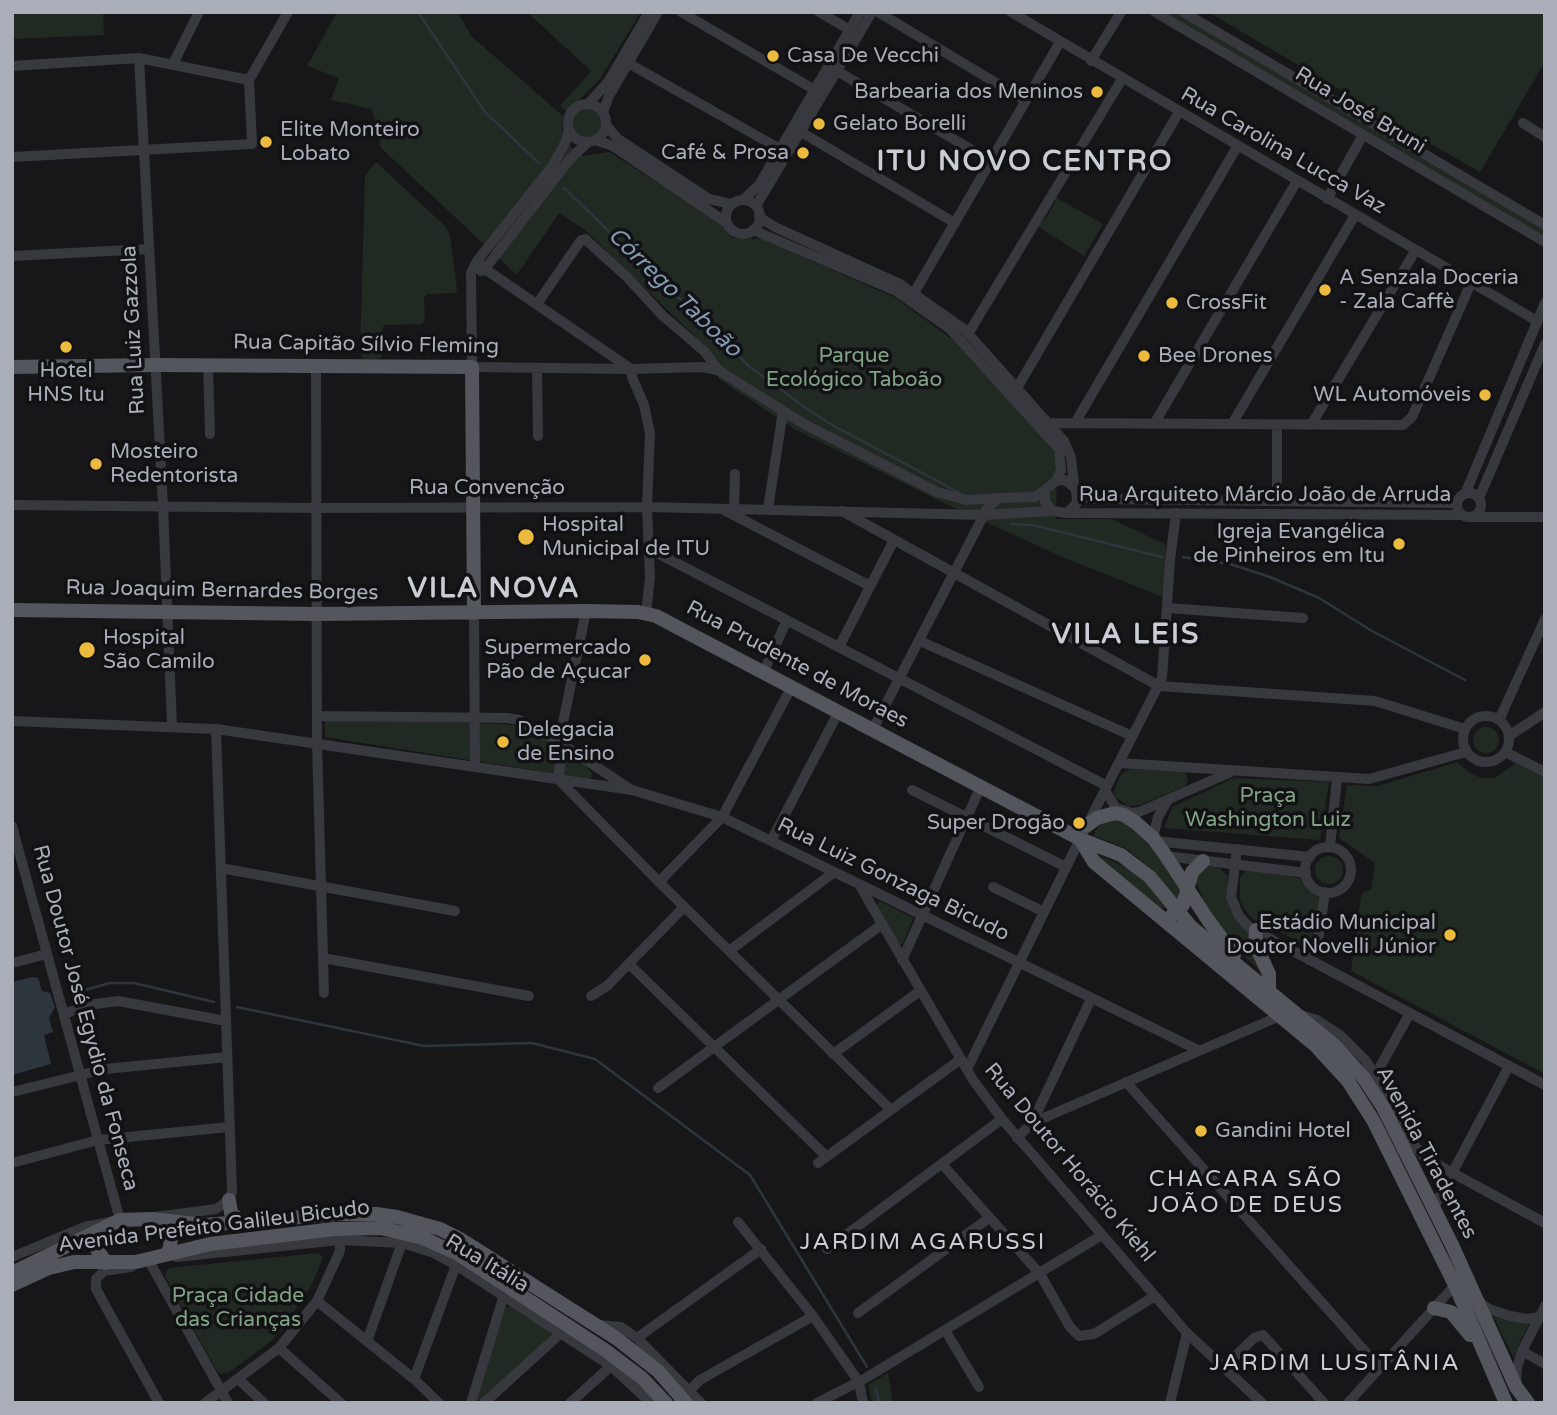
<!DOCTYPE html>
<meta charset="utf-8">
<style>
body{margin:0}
#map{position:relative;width:1557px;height:1415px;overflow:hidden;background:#171719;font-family:"Varela Round",sans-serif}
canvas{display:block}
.frame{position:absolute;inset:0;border:14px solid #aaaeb9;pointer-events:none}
</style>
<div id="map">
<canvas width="1557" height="1415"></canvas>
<div class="frame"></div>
</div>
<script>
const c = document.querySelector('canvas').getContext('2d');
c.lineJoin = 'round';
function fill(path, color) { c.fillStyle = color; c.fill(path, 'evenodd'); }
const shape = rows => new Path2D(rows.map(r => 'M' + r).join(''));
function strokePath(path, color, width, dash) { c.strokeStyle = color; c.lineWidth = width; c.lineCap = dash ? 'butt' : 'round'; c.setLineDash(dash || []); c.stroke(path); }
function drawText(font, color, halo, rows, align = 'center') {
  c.font = font + ' "Varela Round",sans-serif'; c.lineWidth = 7; c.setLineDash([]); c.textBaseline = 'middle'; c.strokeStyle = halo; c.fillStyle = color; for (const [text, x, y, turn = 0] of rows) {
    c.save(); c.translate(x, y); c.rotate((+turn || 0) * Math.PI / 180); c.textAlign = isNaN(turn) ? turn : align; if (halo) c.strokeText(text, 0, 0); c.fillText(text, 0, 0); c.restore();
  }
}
fill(shape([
 [12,12,103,12,104,35,12,39],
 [337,12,458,12,471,36,563,116,562,140,583,156,609,152,719,221,733,238,763,239,896,298,953,340,1052,447,1057,459,1056,519,1112,519,1166,545,1163,597,1062,557,942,502,794,429,719,379,704,345,586,231,559,213,517,275,381,148,372,109,331,100,339,78,307,66],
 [527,12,641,12,600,79,567,112,560,106,591,71],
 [1164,12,1174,12,1545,230,1545,237],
 [1208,12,1545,12,1545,62,1480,172,1415,135,1408,137,1377,119,1348,102,1347,94],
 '571 123a16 16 0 1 1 32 0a16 16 0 1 1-32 0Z',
 [376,162,445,226,450,235,457,290,456,293,427,294,424,298,425,320,422,324,385,325,382,328,382,357,377,359,363,360,360,352,365,176],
 [1055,197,1103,224,1084,256,1037,226,1046,218,1055,202],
 [325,720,506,724,517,726,531,731,585,765,592,773,592,777,589,779,325,737],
 '1473 740a13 13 0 1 1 26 0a13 13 0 1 1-26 0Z',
 [1457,762,1471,774,1482,778,1494,778,1516,763,1545,778,1545,1074,1351,971,1361,896,1365,891,1371,890,1375,863,1339,838,1347,785,1378,786],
 [1129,769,1185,771,1188,780,1185,786,1140,805,1128,806,1116,797,1114,791,1120,776],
 [1234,778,1329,782,1320,840,1164,828,1172,807],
 [1115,818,1124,819,1150,843,1180,885,1182,900,1178,902,1158,875,1140,859,1123,847,1094,836,1095,831,1102,823],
 [1096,854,1129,869,1150,886,1166,908,1160,908,1098,860],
 '1315 870a14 14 0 1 1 28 0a14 14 0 1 1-28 0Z',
 [1206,866,1219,868,1227,875,1227,887,1253,932,1262,972,1234,947,1207,909,1195,879],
 [1248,869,1299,878,1318,895,1320,900,1316,934,1310,947,1253,919,1245,910,1240,901,1240,877],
 [880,901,913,918,903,944,899,944,876,906],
 [319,1253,323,1258,311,1286,285,1326,269,1343,228,1373,221,1374,217,1371,176,1297,165,1276,166,1271,169,1268],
 [508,1307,513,1307,550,1329,551,1335,483,1400,477,1400,504,1309],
 [1493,1316,1529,1325,1520,1341,1514,1358],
 [888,1373,893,1403,872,1403,868,1385]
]), '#212923');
fill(shape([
 [32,977,38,978,42,991,50,993,55,1007,49,1018,53,1032,44,1035,51,1064,12,1075,12,982]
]), '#2d353d');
strokePath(shape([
 [418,12,485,112,539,163],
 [564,188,750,367,810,411,834,426,960,493],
 [1012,524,1033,525,1162,557],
 [1183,557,1230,564,1270,577,1319,598,1372,631,1465,680],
 [74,993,110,983,134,983,214,1002],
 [237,1007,424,1046,532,1043,595,1059,750,1175,867,1367],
 [876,1388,879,1403]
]), '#2d353d', 2.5);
strokePath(shape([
 [681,12,815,90],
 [819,12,850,30],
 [878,12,1026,101],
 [1011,12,1537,321],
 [1155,12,1545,242],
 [1183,12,1545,225],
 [139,58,163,506,172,726],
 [1091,61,1121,12],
 [628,63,780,149],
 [173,64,199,12],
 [12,66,139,58,249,80],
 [837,71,991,161],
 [588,104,608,82,649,12],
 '568 123a19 19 0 1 1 38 0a19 19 0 1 1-38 0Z',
 [603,112,609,96,658,12],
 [1523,123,1545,137],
 [606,125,618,139,709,199,731,204],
 [569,128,566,141,553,165,477,261,471,273,472,367,631,369,701,367,718,370,804,424,937,492,967,500,999,498],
 [801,132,955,223],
 [595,140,613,146,727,223],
 [12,157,252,144,249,80,288,12],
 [1327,199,1363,135],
 [743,200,759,185,860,12],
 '726 217a17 17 0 1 1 34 0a17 17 0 1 1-34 0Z',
 [756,206,872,12],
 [759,217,775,227,900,284,964,329,1064,441,1071,457,1074,485],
 [753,230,896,291,950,329,1059,449,1061,470,1056,481,1045,490,1045,502,1052,511,1067,513,1077,503,1076,489,1065,480,1056,481],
 [12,256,149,249],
 [477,261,485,269,631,369],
 [481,271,485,269,570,159,588,142],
 [914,293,1060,42],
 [537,304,581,240,585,239,627,277,662,315,705,352,718,370],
 [968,334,1122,79],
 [208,365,210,434],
 [316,366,317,743,324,993],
 [537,368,538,436],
 [631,369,632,377,644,405,650,433,647,507,650,577,646,614],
 [1017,388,1179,112],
 [1049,423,1403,425,1412,417,1471,283],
 [1075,423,1237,147],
 [1154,424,1297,181],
 [1232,424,1355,215],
 [1311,425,1415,251],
 '1457 505a12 12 0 1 1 24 0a12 12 0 1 1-24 0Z',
 [1078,494,1091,499,1457,503],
 [1465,494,1545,303],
 [1479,498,1545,344],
 [1277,500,1277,425],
 [12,505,316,508,647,507,983,515,1052,511],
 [734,509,735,474],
 [768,509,783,411],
 [724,510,870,586],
 [842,511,1159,686,1375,701,1465,729],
 [1067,513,1462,515],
 [1471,517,1545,517],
 [648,550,659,554,1107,786],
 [1168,608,1303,618],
 [474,613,475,767],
 [920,641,1132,736],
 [839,647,894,540],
 [764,671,787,620],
 '1463 739a23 23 0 1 1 46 0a23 23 0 1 1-46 0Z',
 [317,716,507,718,519,720,559,742,630,789],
 [1499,720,1545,619],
 [12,721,216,729,632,790,722,817,1198,1050],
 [873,729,987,509,999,498,1035,497,1045,490],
 [1509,736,1545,712],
 [1505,752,1545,772],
 [1119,763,1369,779,1466,752],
 [558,779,659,882,890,1109],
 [558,779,562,752,559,742,586,611],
 [912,790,1066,867],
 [1105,790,1116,808,1132,813,1139,812,1231,772],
 [12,826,120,1220,84,1227,12,1257],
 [1153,838,1158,817,1168,800],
 [771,841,839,711],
 [1155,841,1310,857],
 [1330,847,1337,778],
 '1305 870a23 23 0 1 1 46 0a23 23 0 1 1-46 0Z',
 [1237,849,1231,897,1239,916,1250,928,1545,1085],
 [1166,856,1306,873],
 [221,868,455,911],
 [659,882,722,817,792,686],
 [860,886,973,1080,1002,1119,1187,1333,1262,1403],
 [993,887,1044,912],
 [729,951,833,873],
 [323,958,529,996],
 [902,960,981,786],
 [1309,960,1319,935,1325,892],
 [12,963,47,954],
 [629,964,826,1156],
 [591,996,607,986,684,907],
 [64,1014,88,1005,118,1001,226,1021],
 [1301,1015,1317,1020,1341,1036,1365,1060,1384,1087,1411,1141,1425,1158,1545,1223],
 [833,1054,920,991],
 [967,1069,1080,839,1162,678,1170,561,1176,513],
 [1376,1074,1410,1013],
 [1126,1082,1380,1368],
 [658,1088,881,925],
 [12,1092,105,1069,227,1057],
 [1032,1123,1091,999],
 [1017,1138,1032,1123,1280,1016],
 [12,1163,98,1140,229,1127],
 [818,1163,961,1059],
 [942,1164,1040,1274,1070,1327,1079,1336,1094,1334,1155,1296],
 [1433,1209,1509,1066],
 [155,1217,216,1209,229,1200,232,1192,216,729],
 [738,1222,813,1316,859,1382,863,1403],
 [827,1249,1002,1119],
 [176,1257,340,1240,402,1243,434,1253,456,1265,611,1366,651,1403],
 [156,1259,148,1259,228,1403],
 [131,1267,104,1271,96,1279,96,1289,159,1403],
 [317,1301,414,1379,439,1403],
 [1479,1302,1489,1309,1510,1316,1527,1319,1539,1317],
 [858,1313,989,1218],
 [598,1325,621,1327,637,1338,701,1403],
 [945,1330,979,1387],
 [637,1338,761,1249],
 [367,1341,402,1243],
 [279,1348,341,1403],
 [1522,1351,1545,1364],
 [1224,1367,1254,1338,1263,1335,1324,1403],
 [238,1379,264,1403],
 [414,1379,456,1265],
 [1516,1384,1517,1368,1522,1351,1545,1306],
 [690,1390,700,1380,813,1316],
 [205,1403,279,1348,317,1301,340,1251,340,1240],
 [471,1403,504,1295],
 [484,1403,561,1333],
 [570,1403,611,1366],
 [817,1403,864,1379,1102,1235],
 [1170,1403,1187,1333],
 [1348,1403,1455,1285]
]), '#38393e', 10);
strokePath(shape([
 [12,367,155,365,472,367,474,613],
 [12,610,317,614,586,611,638,612,656,616,1080,839,1121,855,1150,877,1191,927,1335,1046,1363,1077,1383,1107,1452,1245,1516,1387,1528,1403],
 [1086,826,1097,818,1115,813,1124,815,1135,822,1153,838,1166,856,1208,920,1234,955],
 [1080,839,1094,862,1315,1045,1348,1081,1373,1120,1455,1285,1506,1403],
 [1172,915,1183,905,1192,872,1203,861],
 [1256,930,1255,944,1269,974,1269,992],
 [229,1200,231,1213,242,1223],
 [154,1220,164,1224,171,1235,170,1248,167,1254],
 [105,1229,99,1237,96,1248,106,1263],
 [12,1273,120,1220,152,1219,205,1225,337,1214,376,1214,397,1217,440,1229,460,1239,616,1338,658,1371,686,1403],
 [12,1285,49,1268,74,1262,136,1262,210,1244,334,1229,381,1228,423,1238,458,1254,605,1350,642,1378,666,1403],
 [1434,1308,1451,1312,1470,1335]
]), '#54565d', 14);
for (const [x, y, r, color] of [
 [773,56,7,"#ecba3c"],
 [1097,92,7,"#ecba3c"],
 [819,124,7,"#ecba3c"],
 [266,142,7,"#ecba3c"],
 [803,153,7,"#ecba3c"],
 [1325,290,7,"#ecba3c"],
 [1172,303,7,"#ecba3c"],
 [66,347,7,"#ecba3c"],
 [1144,356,7,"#ecba3c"],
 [1485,395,7,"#ecba3c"],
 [96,464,7,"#ecba3c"],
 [526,537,9,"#ecba3c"],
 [1399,544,7,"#ecba3c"],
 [87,650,9,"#ecba3c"],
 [645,660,7,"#ecba3c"],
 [503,742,7,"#ecba3c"],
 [1079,823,7,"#ecba3c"],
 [1450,935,7,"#ecba3c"],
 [1201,1131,7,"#ecba3c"]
]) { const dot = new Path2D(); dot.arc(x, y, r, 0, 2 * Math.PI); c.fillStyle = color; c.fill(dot); strokePath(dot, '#121214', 2.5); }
drawText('21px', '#aaaeb9', '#121214', [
 ["Casa De Vecchi",787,56],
 ["Barbearia dos Meninos",1083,92,"right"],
 ["Gelato Borelli",833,124],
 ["Elite Monteiro",280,130],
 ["Lobato",280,154],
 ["Café & Prosa",789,153,"right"],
 ["A Senzala Doceria",1339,278],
 ["- Zala Caffè",1339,302],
 ["CrossFit",1186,303],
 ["Bee Drones",1158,356],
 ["Hotel",66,371,"center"],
 ["HNS Itu",66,395,"center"],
 ["WL Automóveis",1471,395,"right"],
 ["Mosteiro",110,452],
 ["Redentorista",110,476],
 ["Hospital",542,525],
 ["Municipal de ITU",542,549],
 ["Igreja Evangélica",1385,532,"right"],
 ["de Pinheiros em Itu",1385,556,"right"],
 ["Hospital",103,638],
 ["São Camilo",103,662],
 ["Supermercado",631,648,"right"],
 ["Pão de Açucar",631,672,"right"],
 ["Delegacia",517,730],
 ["de Ensino",517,754],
 ["Super Drogão",1065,823,"right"],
 ["Estádio Municipal",1436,923,"right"],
 ["Doutor Novelli Júnior",1436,947,"right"],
 ["Gandini Hotel",1215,1131]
], 'left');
drawText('21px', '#aaaeb9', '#121214', [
 ["Rua José Bruni",1360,111,31],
 ["Rua Carolina Lucca Vaz",1283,151,30],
 ["Rua Luiz Gazzola",134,330,-93],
 ["Rua Capitão Sílvio Fleming",366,345,1],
 ["Rua Convenção",487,488],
 ["Rua Arquiteto Márcio João de Arruda",1265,495],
 ["Rua Joaquim Bernardes Borges",222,591,1],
 ["Rua Prudente de Moraes",797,665,28],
 ["Rua Luiz Gonzaga Bicudo",893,880,26],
 ["Rua Doutor José Egydio da Fonseca",85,1018,75],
 ["Avenida Tiradentes",1426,1153,62],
 ["Rua Doutor Horácio Kiehl",1069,1163,50],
 ["Avenida Prefeito Galileu Bicudo",214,1227,-7],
 ["Rua Itália",487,1264,31]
]);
drawText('21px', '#81a385', '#121214', [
 ["Parque",854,356],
 ["Ecológico Taboão",854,380],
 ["Praça",1268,796],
 ["Washington Luiz",1268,820],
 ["Praça Cidade",238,1296],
 ["das Crianças",238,1320]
]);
drawText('italic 23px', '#8299b2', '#121214', [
 ["Córrego Taboão",674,293,44]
]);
c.letterSpacing = '2px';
drawText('23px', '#cbcdd5', '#121214', [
 ["CHACARA SÃO",1246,1180],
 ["JOÃO DE DEUS",1246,1206],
 ["JARDIM AGARUSSI",923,1243],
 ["JARDIM LUSITÂNIA",1335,1364]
]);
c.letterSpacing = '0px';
c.letterSpacing = '2px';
drawText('bold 28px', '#cbcdd5', '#121214', [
 ["ITU NOVO CENTRO",1025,163],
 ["VILA NOVA",494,590],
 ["VILA LEIS",1126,636]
]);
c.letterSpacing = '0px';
</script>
